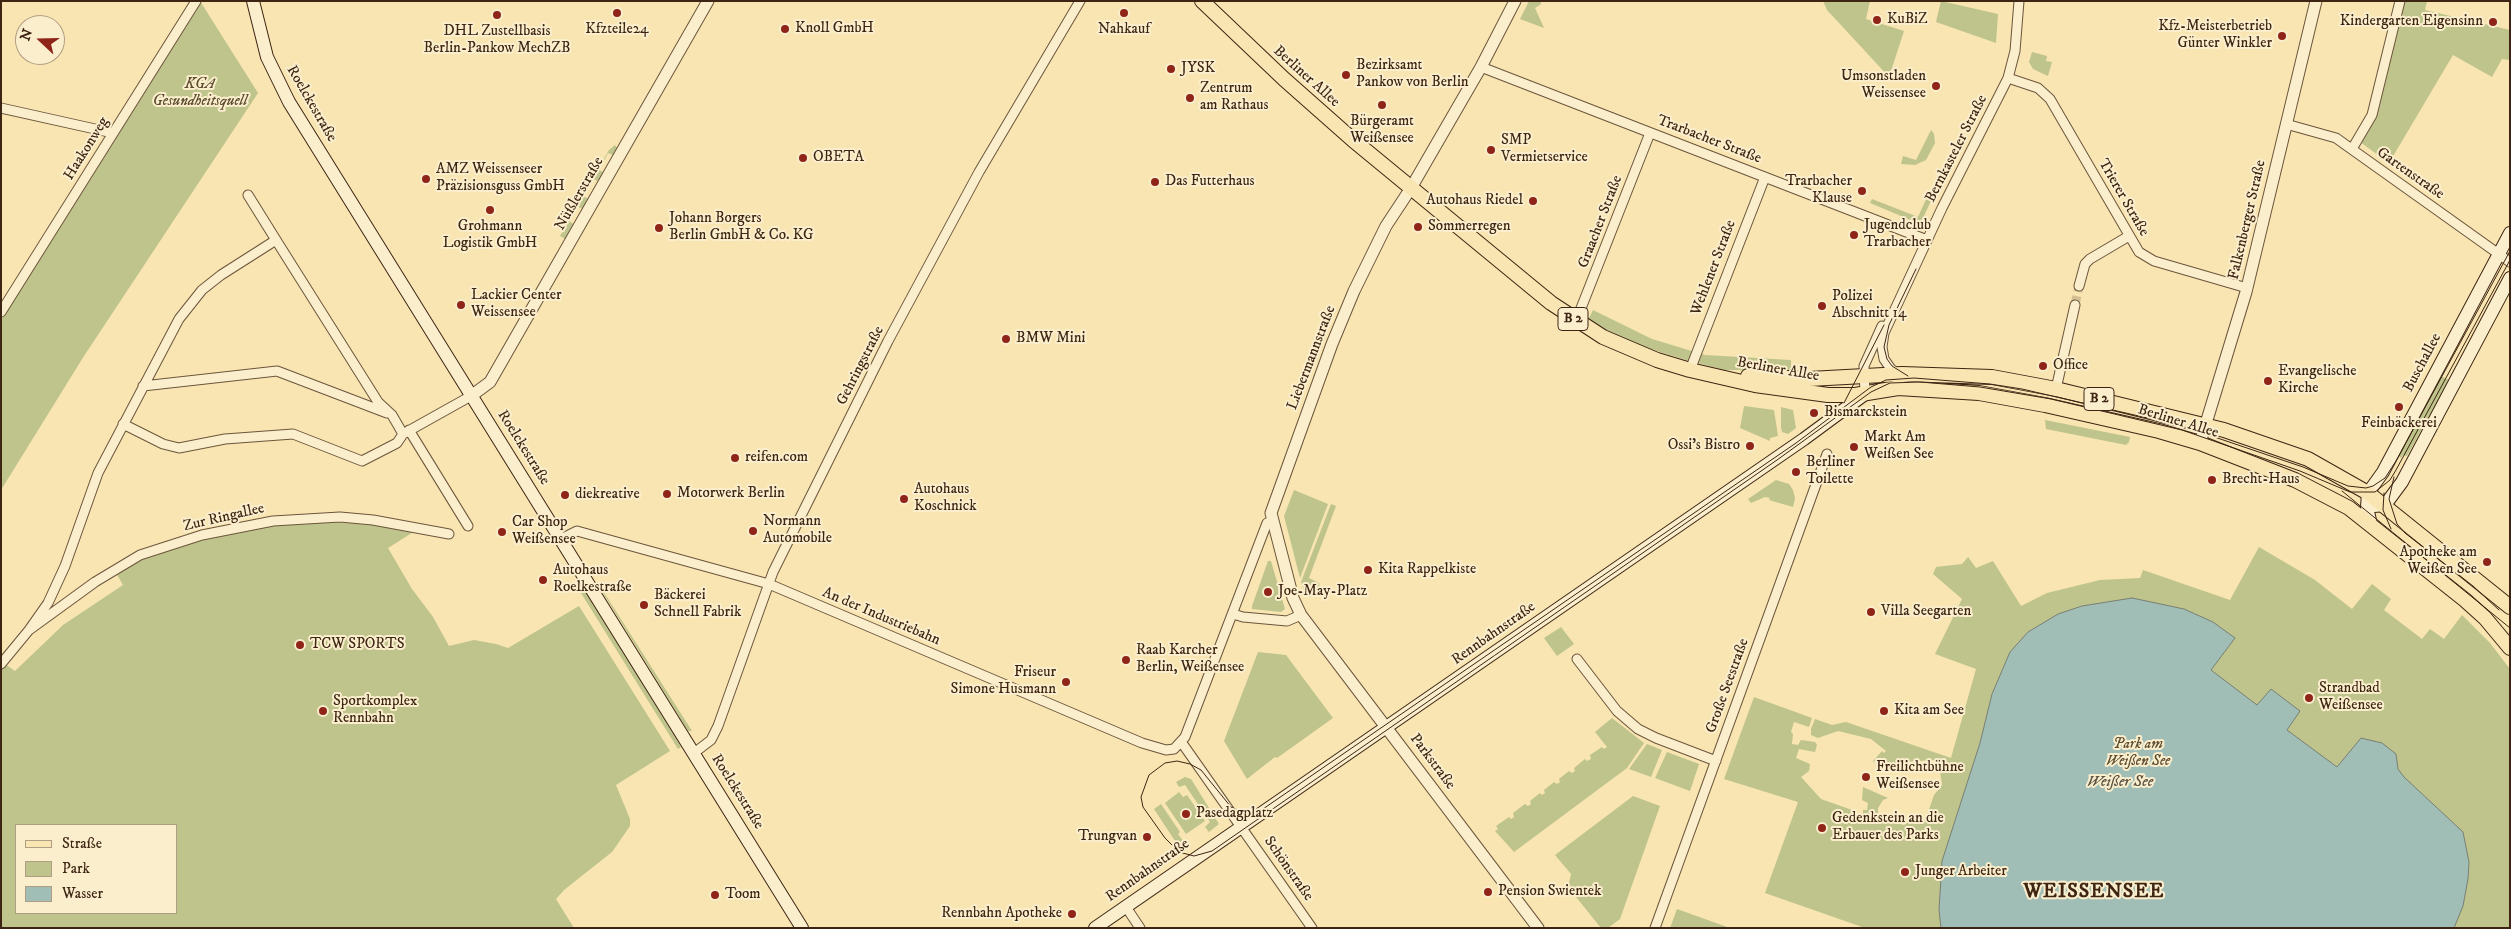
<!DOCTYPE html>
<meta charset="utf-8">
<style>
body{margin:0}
#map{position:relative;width:2511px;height:929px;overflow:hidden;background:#f8e5b2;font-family:"IM FELL DW Pica",serif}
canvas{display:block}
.frame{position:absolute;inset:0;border:2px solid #3e2513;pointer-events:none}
.legend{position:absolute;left:15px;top:824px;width:162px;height:90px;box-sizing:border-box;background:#faeecd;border:1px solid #af9e83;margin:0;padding:6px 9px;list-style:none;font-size:15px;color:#3e2513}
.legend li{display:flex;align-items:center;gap:10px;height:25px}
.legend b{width:25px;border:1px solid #af9e83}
.north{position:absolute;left:15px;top:15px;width:50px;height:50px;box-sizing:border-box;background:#faeecd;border:1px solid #af9e83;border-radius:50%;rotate:291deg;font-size:14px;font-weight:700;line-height:20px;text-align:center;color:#3e2513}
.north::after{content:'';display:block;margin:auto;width:18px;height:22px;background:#8f2418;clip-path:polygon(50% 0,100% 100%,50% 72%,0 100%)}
</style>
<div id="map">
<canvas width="2511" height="929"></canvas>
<div class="frame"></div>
<ul class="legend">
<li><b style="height:6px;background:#f8e5b2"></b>Straße</li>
<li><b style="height:14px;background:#bec48b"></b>Park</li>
<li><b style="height:14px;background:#a0bdb6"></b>Wasser</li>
</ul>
<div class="north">N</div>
</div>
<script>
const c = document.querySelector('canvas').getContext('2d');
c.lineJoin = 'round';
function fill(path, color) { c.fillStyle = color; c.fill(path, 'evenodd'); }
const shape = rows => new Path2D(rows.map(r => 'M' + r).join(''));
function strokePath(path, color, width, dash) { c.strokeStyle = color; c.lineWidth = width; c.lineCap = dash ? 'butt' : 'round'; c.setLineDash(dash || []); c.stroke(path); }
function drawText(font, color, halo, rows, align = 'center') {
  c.font = font + ' "IM FELL DW Pica",serif'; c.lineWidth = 4; c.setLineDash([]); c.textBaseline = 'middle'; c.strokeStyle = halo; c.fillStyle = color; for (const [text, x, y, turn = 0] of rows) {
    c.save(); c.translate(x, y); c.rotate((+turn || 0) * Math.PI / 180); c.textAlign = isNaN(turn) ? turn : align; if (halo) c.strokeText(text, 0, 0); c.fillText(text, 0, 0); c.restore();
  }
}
fill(shape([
 [200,1,258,93,84,356,1,490,1,318],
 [1529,1,1541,1,1541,4,1535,8,1544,28,1520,19],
 [1823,1,1870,1,1866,19,1904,31,1889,77,1827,10],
 [1941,1,1998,14,1996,43,1936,22],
 [2403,1,2427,1,2425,10,2510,30,2510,60,2502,59,2492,77,2453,55,2389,163,2360,142],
 [2032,52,2047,56,2046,61,2052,62,2048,76,2033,69,2029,62],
 [1931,130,1934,134,1935,143,1926,160,1915,165,1901,164,1903,156,1916,160],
 [615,145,618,149,615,156,608,153,599,170,605,173,600,182,593,179,583,196,590,200,584,210,577,206,569,221,575,225,567,240,560,236,609,150],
 [1928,195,1932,199,1920,224,1870,203,1872,199,1918,217],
 [1593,310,1652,339,1705,355,1791,360,1791,370,1724,370,1686,360,1628,342,1588,320],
 [2441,376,2449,380,2407,456,2403,455,2401,458,2397,455,2436,378,2439,380],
 [1744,406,1774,410,1778,436,1770,438,1770,441,1740,428],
 [1781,407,1793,410,1796,428,1788,434,1782,432,1781,427],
 [2045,420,2130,437,2129,442,2126,445,2046,429],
 [1776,480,1789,484,1793,490,1795,498,1793,507,1769,500,1770,498,1765,497,1751,503,1748,499],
 [1294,490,1328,504,1300,578,1284,516],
 [1331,504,1336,506,1309,578,1319,583,1321,594,1310,597,1307,596,1301,582],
 [323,522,375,524,415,531,388,548,412,589,433,617,449,646,474,640,496,644,508,648,579,606,670,751,616,785,630,819,630,826,612,852,564,890,556,899,574,928,1,928,1,669,5,664,15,671,63,625,123,585,116,573,137,561,190,543,235,533,279,525],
 [16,825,176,825,176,913,16,913],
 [2259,547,2315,580,2352,609,2372,584,2391,599,2384,610,2422,639,2430,629,2444,639,2462,615,2490,643,2510,669,2510,928,1865,928,1765,893,1798,802,1724,779,1754,697,1812,718,1809,727,1794,722,1791,732,1793,734,1792,744,1798,745,1801,740,1815,742,1817,745,1815,752,1799,749,1796,758,1810,764,1809,771,1801,777,1821,799,1855,811,1858,821,1863,821,1863,810,1867,810,1868,803,1862,800,1863,787,1888,798,1883,800,1878,808,1878,821,1891,822,1893,818,1897,823,1904,825,1911,820,1923,822,1926,818,1934,795,1942,785,1939,764,1933,760,1903,762,1903,767,1897,771,1873,761,1882,751,1884,753,1886,751,1871,739,1838,731,1818,738,1811,735,1811,729,1815,719,1832,725,1846,722,1951,758,1976,669,1935,654,1962,599,1933,574,1936,567,1962,564,1968,557,1976,568,1993,561,2021,606,2047,593,2100,580,2140,578,2143,570,2230,600],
 [1268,561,1271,561,1285,609,1281,612,1252,609,1252,606],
 [597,583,598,583,692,731,688,731],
 [587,591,662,712,681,747,678,749,581,593],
 [1561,627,1574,644,1557,656,1544,638],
 [1258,652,1286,655,1333,718,1277,758,1275,757,1247,779,1224,741],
 [1612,718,1644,743,1627,768,1514,852,1495,831,1498,829,1496,826,1509,817,1511,819,1514,817,1513,813,1525,804,1528,806,1531,804,1530,801,1540,793,1542,795,1545,793,1544,790,1554,782,1557,784,1560,782,1559,779,1569,771,1572,773,1575,771,1574,768,1585,759,1587,761,1591,759,1590,755,1602,747,1604,749,1607,747,1595,732],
 [1647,744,1662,750,1651,777,1629,769],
 [1667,752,1699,764,1690,791,1655,778],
 [1185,777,1191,779,1219,824,1209,832,1205,827,1210,822,1185,785,1179,787,1176,782],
 [1179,792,1183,797,1187,795,1205,821,1186,834,1165,803],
 [1633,796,1660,806,1620,919,1608,928,1601,928,1568,887,1571,874,1555,855],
 [1161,804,1180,832,1178,834,1184,842,1187,840,1190,844,1183,849,1179,847,1154,809],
 [1677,909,1730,928,1670,928]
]), '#bec48b');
const water = shape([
 [2132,598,2184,609,2213,622,2235,638,2211,670,2257,705,2271,689,2300,711,2287,730,2337,767,2361,738,2382,743,2396,754,2398,769,2404,777,2463,832,2469,862,2468,879,2463,906,2454,928,1941,928,1939,910,1942,861,1980,743,1992,694,2010,652,2028,632,2058,614,2082,606,2132,598]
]);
fill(water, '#a0bdb6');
strokePath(water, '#798075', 1);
strokePath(shape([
 [2075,305,2079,286]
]), '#d3bf92', 9, [9, 4.5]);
const minor = shape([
 [1481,67,1927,240],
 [2008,78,2038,88,2050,99,2139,252,2154,261,2247,288],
 [1,108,113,133],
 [2286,124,2336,138,2510,262],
 [2352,149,2372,115,2400,1],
 [248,195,276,240],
 [2079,286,2085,264,2090,259,2129,236],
 [1,312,196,1],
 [1576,321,1650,133],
 [1690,370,1765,177],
 [1898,374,1891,369,1884,359,1882,347,1884,333,1942,208,2008,78,2015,51,2019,1],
 [143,386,277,371,387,413],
 [2056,389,2075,305],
 [1865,394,1864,366,1882,326],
 [123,424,163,444,179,448,225,439,293,434,362,461,397,443,403,434],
 [409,430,468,526],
 [561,539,577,531,769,584,1142,743,1166,750,1174,749,1185,737,1267,523,1272,521],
 [1233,614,1243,617,1287,621,1301,615],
 [29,630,48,603,65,566,98,473,179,319,202,290,221,275,276,240,378,402,392,415,403,434,471,396],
 [1577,659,1617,711,1638,729,1656,738,1716,761],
 [1,664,29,630,95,582,140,555,202,535,273,521,340,517,373,520,449,534],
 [1182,743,1312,928],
 [694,753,711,740,718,726,773,572,888,341,979,172,1080,1],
 [1126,907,1140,928],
 [1655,928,1827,454]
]);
const tertiary = shape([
 [1515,1,1481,67,1411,188,1386,226,1354,291,1332,344,1271,513,1293,598,1301,615,1538,928],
 [471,396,490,382,708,1],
 [2200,443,2246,292,2316,1]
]);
const secondary = shape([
 [253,1,267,57,289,102,802,928],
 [2374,506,2385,505,2402,482,2510,278],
 [2371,525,2367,507,2368,493,2383,472,2510,233],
 [1095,928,1804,439,1865,394]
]);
const primary = shape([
 [1202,1,1284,79,1353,140,1551,303,1603,337,1657,360,1690,370,1755,385,1828,395,1855,395,1898,388,1979,393,2045,405,2159,431,2200,443,2295,480,2349,508,2465,600,2485,618,2510,648],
 [1748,376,1809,379,1902,374,1992,377,2056,389,2224,430,2308,459,2368,493,2510,607]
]);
strokePath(minor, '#6c553b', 11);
strokePath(tertiary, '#6c553b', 13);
strokePath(secondary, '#3e2513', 14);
strokePath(primary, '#3e2513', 16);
strokePath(minor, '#faeecd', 9);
strokePath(tertiary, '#faeecd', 11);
strokePath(secondary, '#faeecd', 12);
strokePath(primary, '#f8e5b2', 14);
strokePath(shape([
 [2510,251,2396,461,2385,478,2373,486,2366,488,2348,486,2303,467,2182,426,2022,389,1990,384,1914,378,1886,380,1871,387,1796,443,1260,811,1243,813,1231,807,1201,770,1190,764,1177,761,1165,763,1149,775,1141,797,1143,807,1165,838,1179,852,1194,856,1212,851,1777,460,1871,392,1890,383,1920,382,1980,387,2051,399,2182,430,2300,471,2350,492,2375,492,2390,480,2396,470,2510,260],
 [1908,376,1892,366,1887,359,1884,347,1889,325,1916,269],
 [1844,403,1884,325],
 [2394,477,2389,499,2397,524,2405,533,2473,586,2499,610],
 [2342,491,2510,628],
 [2384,493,2383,510,2391,529]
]), '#3e2513', 1);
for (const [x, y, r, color] of [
 [617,13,5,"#8f2418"],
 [1124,13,5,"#8f2418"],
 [497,15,5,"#8f2418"],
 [1877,20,5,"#8f2418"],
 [2493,22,5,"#8f2418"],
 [785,29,5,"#8f2418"],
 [2282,36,5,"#8f2418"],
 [1171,69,5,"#8f2418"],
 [1346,75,5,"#8f2418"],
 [1936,86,5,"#8f2418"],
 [1190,98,5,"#8f2418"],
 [1382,105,5,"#8f2418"],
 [1491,150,5,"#8f2418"],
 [803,158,5,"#8f2418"],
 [426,179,5,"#8f2418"],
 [1155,182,5,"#8f2418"],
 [1862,191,5,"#8f2418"],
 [1533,201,5,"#8f2418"],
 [490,210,5,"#8f2418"],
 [1418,227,5,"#8f2418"],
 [659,228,5,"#8f2418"],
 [1854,235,5,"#8f2418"],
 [461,305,5,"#8f2418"],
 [1822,306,5,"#8f2418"],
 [1006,339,5,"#8f2418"],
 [2043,366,5,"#8f2418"],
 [2268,381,5,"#8f2418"],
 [2399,407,5,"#8f2418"],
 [1814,413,5,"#8f2418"],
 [1750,446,5,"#8f2418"],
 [1854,447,5,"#8f2418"],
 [735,458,5,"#8f2418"],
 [1796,472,5,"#8f2418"],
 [2212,480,5,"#8f2418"],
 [667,494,5,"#8f2418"],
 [565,495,5,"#8f2418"],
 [904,499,5,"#8f2418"],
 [753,531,5,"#8f2418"],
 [502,532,5,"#8f2418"],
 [2487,562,5,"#8f2418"],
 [1368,570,5,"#8f2418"],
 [543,580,5,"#8f2418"],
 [1268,592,5,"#8f2418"],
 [644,605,5,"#8f2418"],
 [1871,612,5,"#8f2418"],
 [300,645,5,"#8f2418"],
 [1126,660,5,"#8f2418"],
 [1066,682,5,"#8f2418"],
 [2309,698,5,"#8f2418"],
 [323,711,5,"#8f2418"],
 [1884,711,5,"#8f2418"],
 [1866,777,5,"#8f2418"],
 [1186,814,5,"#8f2418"],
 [1822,828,5,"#8f2418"],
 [1147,837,5,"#8f2418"],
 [1905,872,5,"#8f2418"],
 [1488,892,5,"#8f2418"],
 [715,895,5,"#8f2418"],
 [1072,914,5,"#8f2418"]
]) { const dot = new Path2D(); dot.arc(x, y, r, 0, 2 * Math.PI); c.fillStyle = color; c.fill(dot); strokePath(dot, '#faeecd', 2); }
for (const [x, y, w] of [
 [1573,319,30],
 [2099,399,30]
]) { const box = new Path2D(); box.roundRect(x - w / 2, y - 11.5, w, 23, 4); c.fillStyle = '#faeecd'; c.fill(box); strokePath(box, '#3e2513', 1); }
drawText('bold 14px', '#3e2513', null, [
 ["B 2",1573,319],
 ["B 2",2099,399]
]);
drawText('15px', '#3e2513', '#faeecd', [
 ["KuBiZ",1887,20],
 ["Kindergarten Eigensinn",2483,22,"right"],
 ["Kfz-Meisterbetrieb",2272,27,"right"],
 ["Günter Winkler",2272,44,"right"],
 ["Knoll GmbH",795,29],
 ["Kfzteile24",617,30,"center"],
 ["Nahkauf",1124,30,"center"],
 ["DHL Zustellbasis",497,32,"center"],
 ["Berlin-Pankow MechZB",497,49,"center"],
 ["Bezirksamt",1356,66],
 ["Pankow von Berlin",1356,83],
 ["JYSK",1181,69],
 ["Umsonstladen",1926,77,"right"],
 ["Weissensee",1926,94,"right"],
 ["Zentrum",1200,89],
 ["am Rathaus",1200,106],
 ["Bürgeramt",1382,122,"center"],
 ["Weißensee",1382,139,"center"],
 ["SMP",1501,141],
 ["Vermietservice",1501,158],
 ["OBETA",813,158],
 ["AMZ Weissenseer",436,170],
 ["Präzisionsguss GmbH",436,187],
 ["Das Futterhaus",1165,182],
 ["Trarbacher",1852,182,"right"],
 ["Klause",1852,199,"right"],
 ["Autohaus Riedel",1523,201,"right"],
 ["Johann Borgers",669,219],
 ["Berlin GmbH & Co. KG",669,236],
 ["Jugendclub",1864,226],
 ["Trarbacher",1864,243],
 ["Grohmann",490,227,"center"],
 ["Logistik GmbH",490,244,"center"],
 ["Sommerregen",1428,227],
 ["Lackier Center",471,296],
 ["Weissensee",471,313],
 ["Polizei",1832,297],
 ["Abschnitt 14",1832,314],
 ["BMW Mini",1016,339],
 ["Office",2053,366],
 ["Evangelische",2278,372],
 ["Kirche",2278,389],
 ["Bismarckstein",1824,413],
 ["Feinbäckerei",2399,424,"center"],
 ["Markt Am",1864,438],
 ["Weißen See",1864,455],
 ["Ossi's Bistro",1740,446,"right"],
 ["reifen.com",745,458],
 ["Berliner",1806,463],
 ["Toilette",1806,480],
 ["Brecht-Haus",2222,480],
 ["Autohaus",914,490],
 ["Koschnick",914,507],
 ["Motorwerk Berlin",677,494],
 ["diekreative",575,495],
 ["Normann",763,522],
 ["Automobile",763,539],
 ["Car Shop",512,523],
 ["Weißensee",512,540],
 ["Apotheke am",2477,553,"right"],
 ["Weißen See",2477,570,"right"],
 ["Kita Rappelkiste",1378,570],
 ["Autohaus",553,571],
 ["Roelkestraße",553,588],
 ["Joe-May-Platz",1278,592],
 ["Bäckerei",654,596],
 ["Schnell Fabrik",654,613],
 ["Villa Seegarten",1881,612],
 ["TCW SPORTS",310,645],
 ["Raab Karcher",1136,651],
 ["Berlin, Weißensee",1136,668],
 ["Friseur",1056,673,"right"],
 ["Simone Husmann",1056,690,"right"],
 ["Strandbad",2319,689],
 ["Weißensee",2319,706],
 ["Sportkomplex",333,702],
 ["Rennbahn",333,719],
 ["Kita am See",1894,711],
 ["Freilichtbühne",1876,768],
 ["Weißensee",1876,785],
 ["Pasedagplatz",1196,814],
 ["Gedenkstein an die",1832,819],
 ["Erbauer des Parks",1832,836],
 ["Trungvan",1137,837,"right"],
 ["Junger Arbeiter",1915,872],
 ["Pension Swientek",1498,892],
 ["Toom",725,895],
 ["Rennbahn Apotheke",1062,914,"right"]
], 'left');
drawText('15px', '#3e2513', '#faeecd', [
 ["Berliner Allee",1306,77,42],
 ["Roelckestraße",311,104,60],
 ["Trarbacher Straße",1709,140,21],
 ["Haakonweg",87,149,-58],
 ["Bernkasteler Straße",1957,149,-63],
 ["Gartenstraße",2410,174,35],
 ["Nüßlerstraße",580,194,-60],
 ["Trierer Straße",2123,198,60],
 ["Falkenberger Straße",2248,220,-77],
 ["Graacher Straße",1601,222,-69],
 ["Wehlener Straße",1714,268,-69],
 ["Liebermannstraße",1312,358,-69],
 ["Buschallee",2423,363,-62],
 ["Gehringstraße",861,366,-63],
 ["Berliner Allee",1778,370,10],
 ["Berliner Allee",2178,422,17],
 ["Roelckestraße",523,448,58],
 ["Zur Ringallee",224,518,-13],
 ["An der Industriebahn",881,617,23],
 ["Rennbahnstraße",1494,634,-35],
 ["Große Seestraße",1728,686,-70],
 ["Parkstraße",1432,762,53],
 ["Roelckestraße",737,792,58],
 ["Schönstraße",1288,869,55],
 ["Rennbahnstraße",1148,871,-35]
]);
drawText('italic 15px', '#5e4d31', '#faeecd', [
 ["KGA",200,85],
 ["Gesundheitsquell",200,102],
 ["Park am",2138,745],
 ["Weißen See",2138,762]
]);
drawText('italic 16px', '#5b5344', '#faeecd', [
 ["Weißer See",2120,783]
]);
c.letterSpacing = '1px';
drawText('bold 20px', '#3e2513', '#faeecd', [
 ["WEISSENSEE",2094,893]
]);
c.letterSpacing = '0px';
</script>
